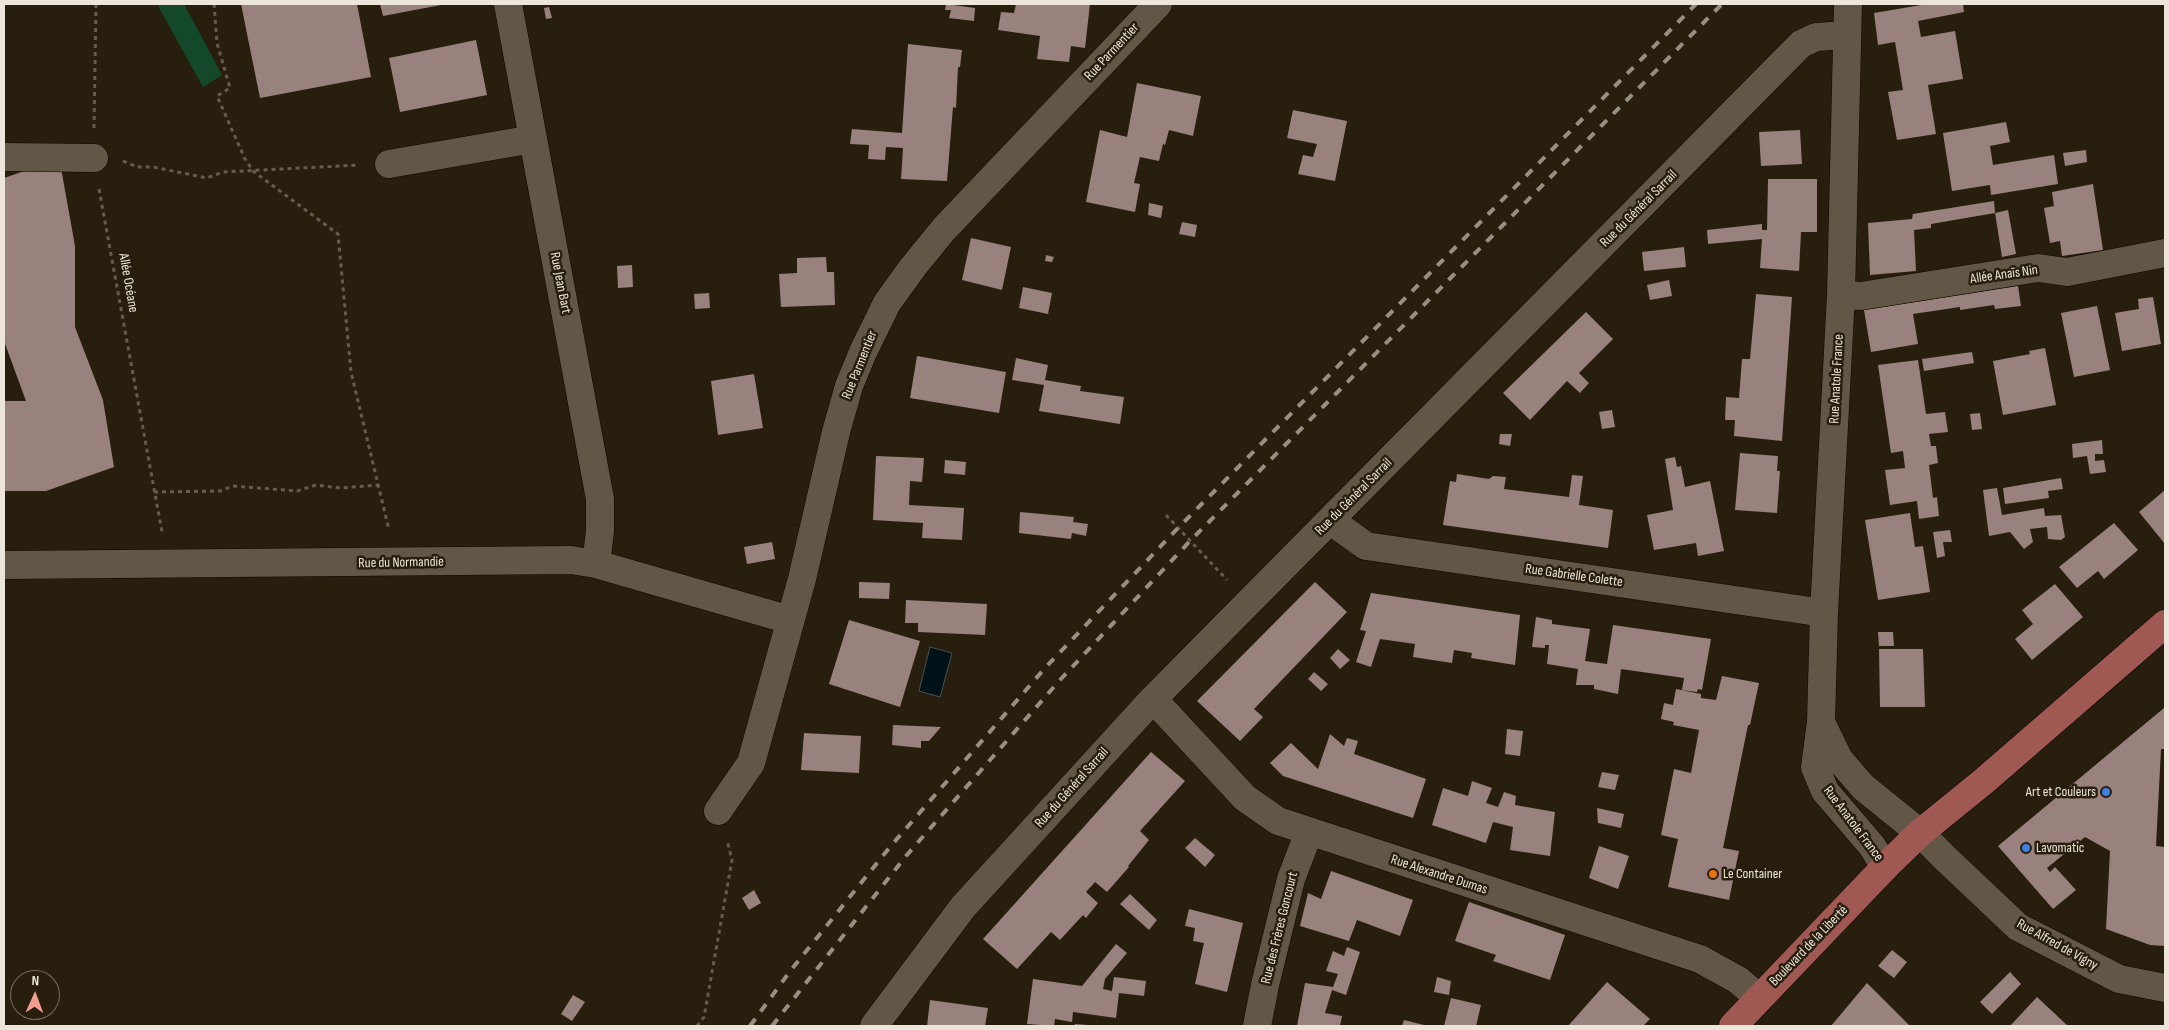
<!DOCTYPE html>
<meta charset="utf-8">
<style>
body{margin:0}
#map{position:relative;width:2169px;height:1030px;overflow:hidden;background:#271e0e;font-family:"Sofia Sans Condensed",sans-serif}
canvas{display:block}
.frame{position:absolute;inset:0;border:5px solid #ebe5da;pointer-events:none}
.north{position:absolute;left:10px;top:970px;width:50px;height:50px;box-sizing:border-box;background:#271e0e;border:1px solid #756e60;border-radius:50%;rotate:2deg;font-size:14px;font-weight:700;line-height:20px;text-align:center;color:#ebe5da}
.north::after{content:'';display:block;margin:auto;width:18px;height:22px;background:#f59d90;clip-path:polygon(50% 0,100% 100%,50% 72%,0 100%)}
</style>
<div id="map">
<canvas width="2169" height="1030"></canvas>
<div class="frame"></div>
<div class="north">N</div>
</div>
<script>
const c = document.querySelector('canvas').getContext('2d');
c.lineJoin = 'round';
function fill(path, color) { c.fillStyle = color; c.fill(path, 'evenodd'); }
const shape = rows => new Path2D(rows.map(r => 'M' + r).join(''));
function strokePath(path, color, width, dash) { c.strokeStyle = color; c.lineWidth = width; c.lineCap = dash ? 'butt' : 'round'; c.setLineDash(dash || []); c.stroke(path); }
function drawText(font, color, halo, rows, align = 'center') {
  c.font = font + ' "Sofia Sans Condensed",sans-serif'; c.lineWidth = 5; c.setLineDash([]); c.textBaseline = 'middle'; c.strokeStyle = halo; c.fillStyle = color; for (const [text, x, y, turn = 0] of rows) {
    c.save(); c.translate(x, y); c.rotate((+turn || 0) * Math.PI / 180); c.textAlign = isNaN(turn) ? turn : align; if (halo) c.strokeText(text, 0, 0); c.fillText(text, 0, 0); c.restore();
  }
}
fill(shape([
 [157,4,184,4,222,75,203,87]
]), '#13492a');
const water = shape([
 [930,647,952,653,940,697,919,691,930,647]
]);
fill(water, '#001117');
strokePath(water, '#465152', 1);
fill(shape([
 [241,4,357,4,371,77,260,98],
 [380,4,441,4,441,5,383,16],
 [946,4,975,8,974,21,949,18,951,10,945,10],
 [1016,4,1090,4,1085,48,1071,46,1069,62,1037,59,1040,36,998,30,1001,12,1014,13],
 [1927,4,1963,4,1964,12,1918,21,1921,37,1955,31,1963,79,1928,85,1936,134,1897,140,1888,92,1903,90,1895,42,1878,45,1874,13],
 [549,7,552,18,546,19,544,8],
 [476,40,487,95,400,112,389,58],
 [908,44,962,50,960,67,958,67,956,108,953,107,947,181,901,179,903,148,886,147,885,160,868,159,869,145,850,144,852,129,902,133],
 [1137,83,1201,96,1193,136,1169,130,1165,145,1163,144,1159,161,1140,157,1134,183,1140,184,1135,212,1086,202,1100,130,1127,137],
 [1293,110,1347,121,1335,181,1298,174,1303,155,1313,157,1317,144,1287,138],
 [2006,122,2010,142,1990,146,1993,165,2054,155,2058,184,1991,195,1990,185,1952,191,1943,133],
 [1800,130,1802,164,1761,166,1759,132],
 [2086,150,2087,162,2065,166,2063,153],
 [33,168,61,168,75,246,75,327,103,400,114,467,46,491,4,491,4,401,26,401,4,341,4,178],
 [1768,179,1817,179,1817,232,1801,232,1799,271,1760,268,1762,239,1708,244,1707,230,1762,224,1762,230,1767,230],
 [2093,184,2103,250,2062,256,2060,241,2050,243,2044,208,2054,206,2052,192],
 [1994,201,1995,213,1931,224,1931,228,1914,230,1916,271,1870,275,1868,223,1912,219,1913,214],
 [1149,203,1163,206,1161,218,1148,215],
 [2008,210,2016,254,2002,257,1995,213],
 [1182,222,1197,225,1195,237,1179,234],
 [971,238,1011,247,1002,290,962,280],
 [1684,247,1686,267,1644,271,1642,252],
 [1046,255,1054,257,1052,262,1045,261],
 [826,257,827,272,834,272,835,305,781,307,779,274,797,273,797,258],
 [632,265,633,287,618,288,617,266],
 [1669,280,1672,296,1650,300,1647,285],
 [2018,286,2021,306,1995,309,1994,305,1960,310,1960,307,1913,314,1918,344,1871,352,1864,310],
 [1023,287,1052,293,1048,314,1019,308],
 [709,293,710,308,695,309,694,294],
 [1756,294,1792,297,1782,441,1734,436,1735,420,1725,420,1726,397,1739,398,1742,359,1750,359],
 [2153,297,2161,344,2122,351,2115,313,2139,309,2138,299],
 [2097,306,2110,370,2074,377,2061,313],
 [1586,312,1613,339,1579,373,1589,383,1580,393,1567,381,1530,420,1503,393],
 [2045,348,2056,405,2003,415,1993,361,2030,354,2029,351],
 [1972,352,1974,363,1924,371,1922,359],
 [917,356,1006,372,999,413,910,398],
 [1016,358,1048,365,1045,380,1081,386,1080,391,1124,397,1120,424,1039,411,1044,385,1012,380],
 [1918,360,1926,414,1945,412,1948,432,1929,434,1931,446,1936,446,1938,463,1929,465,1933,498,1937,497,1939,516,1919,519,1917,501,1890,505,1885,470,1905,468,1903,451,1891,453,1878,365],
 [754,374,763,428,718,435,711,381],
 [1612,410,1615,427,1602,429,1599,412],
 [1980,413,1982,429,1972,430,1970,414],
 [1500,434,1512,434,1510,446,1499,444],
 [2102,440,2103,454,2095,454,2095,461,2104,460,2106,472,2090,474,2087,456,2073,458,2072,444],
 [1740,453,1778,456,1777,471,1780,471,1777,513,1735,510],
 [876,456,924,458,922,482,910,481,909,505,964,508,962,540,922,538,923,523,873,520],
 [1675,457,1677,467,1681,466,1685,487,1710,481,1724,551,1698,556,1696,543,1654,550,1647,515,1673,510,1665,459],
 [945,460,966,462,965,475,944,473],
 [1457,474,1489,479,1493,476,1506,477,1504,489,1569,497,1572,475,1583,476,1579,505,1613,510,1608,548,1443,525,1450,481,1456,482],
 [2061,478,2063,489,2048,491,2049,498,2005,504,2003,488],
 [1997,488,2002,515,2044,508,2045,516,2061,515,2065,537,2061,540,2048,539,2047,527,2030,529,2033,542,2024,549,2010,532,1989,536,1983,490],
 [2165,490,2165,544,2139,512],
 [1020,512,1074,517,1073,522,1088,524,1086,536,1072,533,1071,539,1019,533],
 [1910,513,1915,547,1923,546,1930,592,1878,600,1865,520],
 [2114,523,2138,550,2104,579,2098,571,2077,588,2059,567],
 [1950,530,1952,542,1943,542,1945,556,1937,558,1933,532],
 [772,542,775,559,747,564,744,547],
 [859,582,890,583,889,599,859,598],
 [1315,582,1347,612,1254,709,1263,717,1240,741,1197,701],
 [2055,584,2083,617,2032,660,2015,639,2033,624,2022,610],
 [1371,593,1520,615,1515,665,1471,658,1472,653,1454,650,1452,663,1413,657,1415,644,1380,639,1371,667,1356,662,1366,631,1360,630],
 [906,600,987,604,985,635,918,632,918,623,905,623],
 [1536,617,1552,620,1552,624,1590,629,1585,661,1607,664,1613,625,1711,639,1702,690,1698,689,1697,692,1682,690,1684,678,1621,669,1618,694,1594,689,1594,685,1576,685,1578,669,1547,664,1549,645,1545,645,1545,648,1532,647],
 [849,620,920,641,900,707,829,684],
 [1878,632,1893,632,1894,646,1879,646],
 [1338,649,1350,660,1340,669,1330,658],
 [1879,649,1923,649,1925,707,1880,707],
 [1314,672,1328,684,1321,691,1308,679],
 [1722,676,1759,683,1750,725,1748,725,1723,848,1739,851,1729,900,1668,887,1678,839,1661,835,1674,769,1691,773,1699,730,1673,725,1674,722,1661,719,1664,703,1673,705,1676,689,1701,694,1701,698,1716,700],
 [2164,708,2165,749,2161,749,2156,846,2165,847,2165,946,2150,945,2106,929,2110,851,2085,837,2047,868,2050,872,2055,867,2076,890,2053,909,1998,846],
 [893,725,941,727,929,741,921,741,921,748,892,745],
 [1507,729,1523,731,1520,756,1505,754],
 [804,733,861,736,859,773,801,770],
 [1330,734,1344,746,1347,738,1358,741,1354,754,1426,779,1413,818,1283,776,1270,763,1291,743,1318,769],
 [1151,752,1185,781,1140,831,1149,840,1128,866,1129,867,1107,892,1095,882,1086,892,1098,903,1086,918,1083,915,1060,940,1051,932,1017,969,983,939],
 [1602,772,1619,775,1615,790,1598,787],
 [1472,781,1492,788,1486,803,1498,807,1504,792,1516,796,1515,805,1555,812,1550,856,1510,850,1513,827,1493,822,1486,843,1432,825,1443,788,1468,796],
 [1597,808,1624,814,1621,828,1598,823],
 [1195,838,1215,855,1205,867,1185,848],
 [1599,846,1629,856,1618,889,1589,878],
 [1331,871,1413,900,1400,936,1357,920,1349,941,1300,926,1308,893,1321,899],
 [754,890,761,903,749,910,742,898],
 [1130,894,1157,920,1149,930,1120,904],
 [1469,902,1565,935,1550,980,1493,961,1496,955,1455,941],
 [1189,909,1243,923,1227,992,1195,984,1204,943,1193,941,1195,928,1185,926],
 [1116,944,1127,953,1105,979,1103,989,1112,991,1114,977,1146,981,1144,996,1119,993,1116,1018,1073,1012,1072,1022,1055,1019,1054,1026,1027,1024,1033,979,1082,986],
 [1347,947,1360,952,1346,995,1332,990,1325,1013,1342,1016,1340,1026,1297,1026,1305,983,1333,987,1338,974,1326,971,1333,951,1344,956],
 [1892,950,1907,962,1894,978,1878,966],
 [2010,972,2021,984,1992,1014,1980,1002],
 [1437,977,1451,981,1449,995,1434,992],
 [1607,982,1650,1019,1643,1026,1568,1026],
 [1867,983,1910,1026,1831,1026],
 [573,995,585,1002,572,1021,561,1014],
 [2037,997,2068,1026,2010,1026],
 [1451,998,1481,1005,1476,1026,1444,1026],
 [930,1000,988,1008,985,1026,927,1026],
 [1404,1020,1428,1026,1402,1026],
 [1075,1024,1088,1025,1088,1026,1075,1026]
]), '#99817e');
const minor = shape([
 [508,4,600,499,600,531,596,564],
 [1848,4,1841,295,1824,613,1821,722,1815,767,1825,791,1872,846,1885,867],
 [4,157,94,158],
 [389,164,533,139],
 [1841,295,1861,296,2038,268,2067,272,2165,253],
 [1331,521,1366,546,1824,613],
 [4,565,571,560,596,564,790,620],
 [1153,699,1245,798,1278,821,1700,959,1738,980,1759,998],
 [1821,722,1839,759,1863,787,1920,833,1945,858,2018,927,2119,979,2165,988],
 [718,811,751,763,802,579,836,432,849,386,863,352,887,303,913,267,944,229,1158,4],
 [874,1026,963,907,1153,699,1801,44,1816,37,1847,35],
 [1257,1026,1265,985,1291,879,1309,832]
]);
const major = shape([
 [1733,1026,1885,867,1920,833,1984,781,2165,624]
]);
strokePath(minor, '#0f0700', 29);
strokePath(major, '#0f0700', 29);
strokePath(shape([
 [214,4,217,43,230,88,217,96,245,159,253,171,338,234,351,372,389,530],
 [94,128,96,4],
 [123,161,137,167,153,167,207,178,223,172,359,165],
 [99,189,162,532],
 [154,492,220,491,233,486,297,491,316,485,340,488,379,485],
 [1166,515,1227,580],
 [697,1026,704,1017,732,860,727,840]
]), '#645c4e', 3, [4, 4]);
strokePath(minor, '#625746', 28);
strokePath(major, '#a05853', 28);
strokePath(shape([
 [750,1026,791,970,890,847,1045,668,1178,528,1696,4],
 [772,1026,906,856,1060,680,1190,541,1722,4]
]), '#978f82', 4, [9, 9]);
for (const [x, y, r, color] of [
 [2106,792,5,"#3f7fe0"],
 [2026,848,5,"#3f7fe0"],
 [1713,874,5,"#e8710a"]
]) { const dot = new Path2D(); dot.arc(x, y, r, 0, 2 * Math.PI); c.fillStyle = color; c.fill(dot); strokePath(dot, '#271e0e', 2); }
drawText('14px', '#ebe5da', '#271e0e', [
 ["Rue Parmentier",1112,52,-47],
 ["Rue du Général Sarrail",1639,209,-45],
 ["Allée Anaïs Nin",2004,275,-8],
 ["Allée Océane",128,283,80],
 ["Rue Jean Bart",560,283,79],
 ["Rue Parmentier",860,365,-68],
 ["Rue Anatole France",1837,379,-87],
 ["Rue du Général Sarrail",1354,497,-45],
 ["Rue du Normandie",401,563,-1],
 ["Rue Gabrielle Colette",1574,576,8],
 ["Rue du Général Sarrail",1072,788,-48],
 ["Rue Anatole France",1853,824,53],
 ["Rue Alexandre Dumas",1439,875,18],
 ["Rue des Frères Goncourt",1280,928,-76],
 ["Rue Alfred de Vigny",2057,945,29],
 ["Boulevard de la Liberté",1809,946,-46]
]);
drawText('14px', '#ebe5da', '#271e0e', [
 ["Art et Couleurs",2096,792,"right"],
 ["Lavomatic",2036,848],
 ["Le Container",1723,874]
], 'left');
</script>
